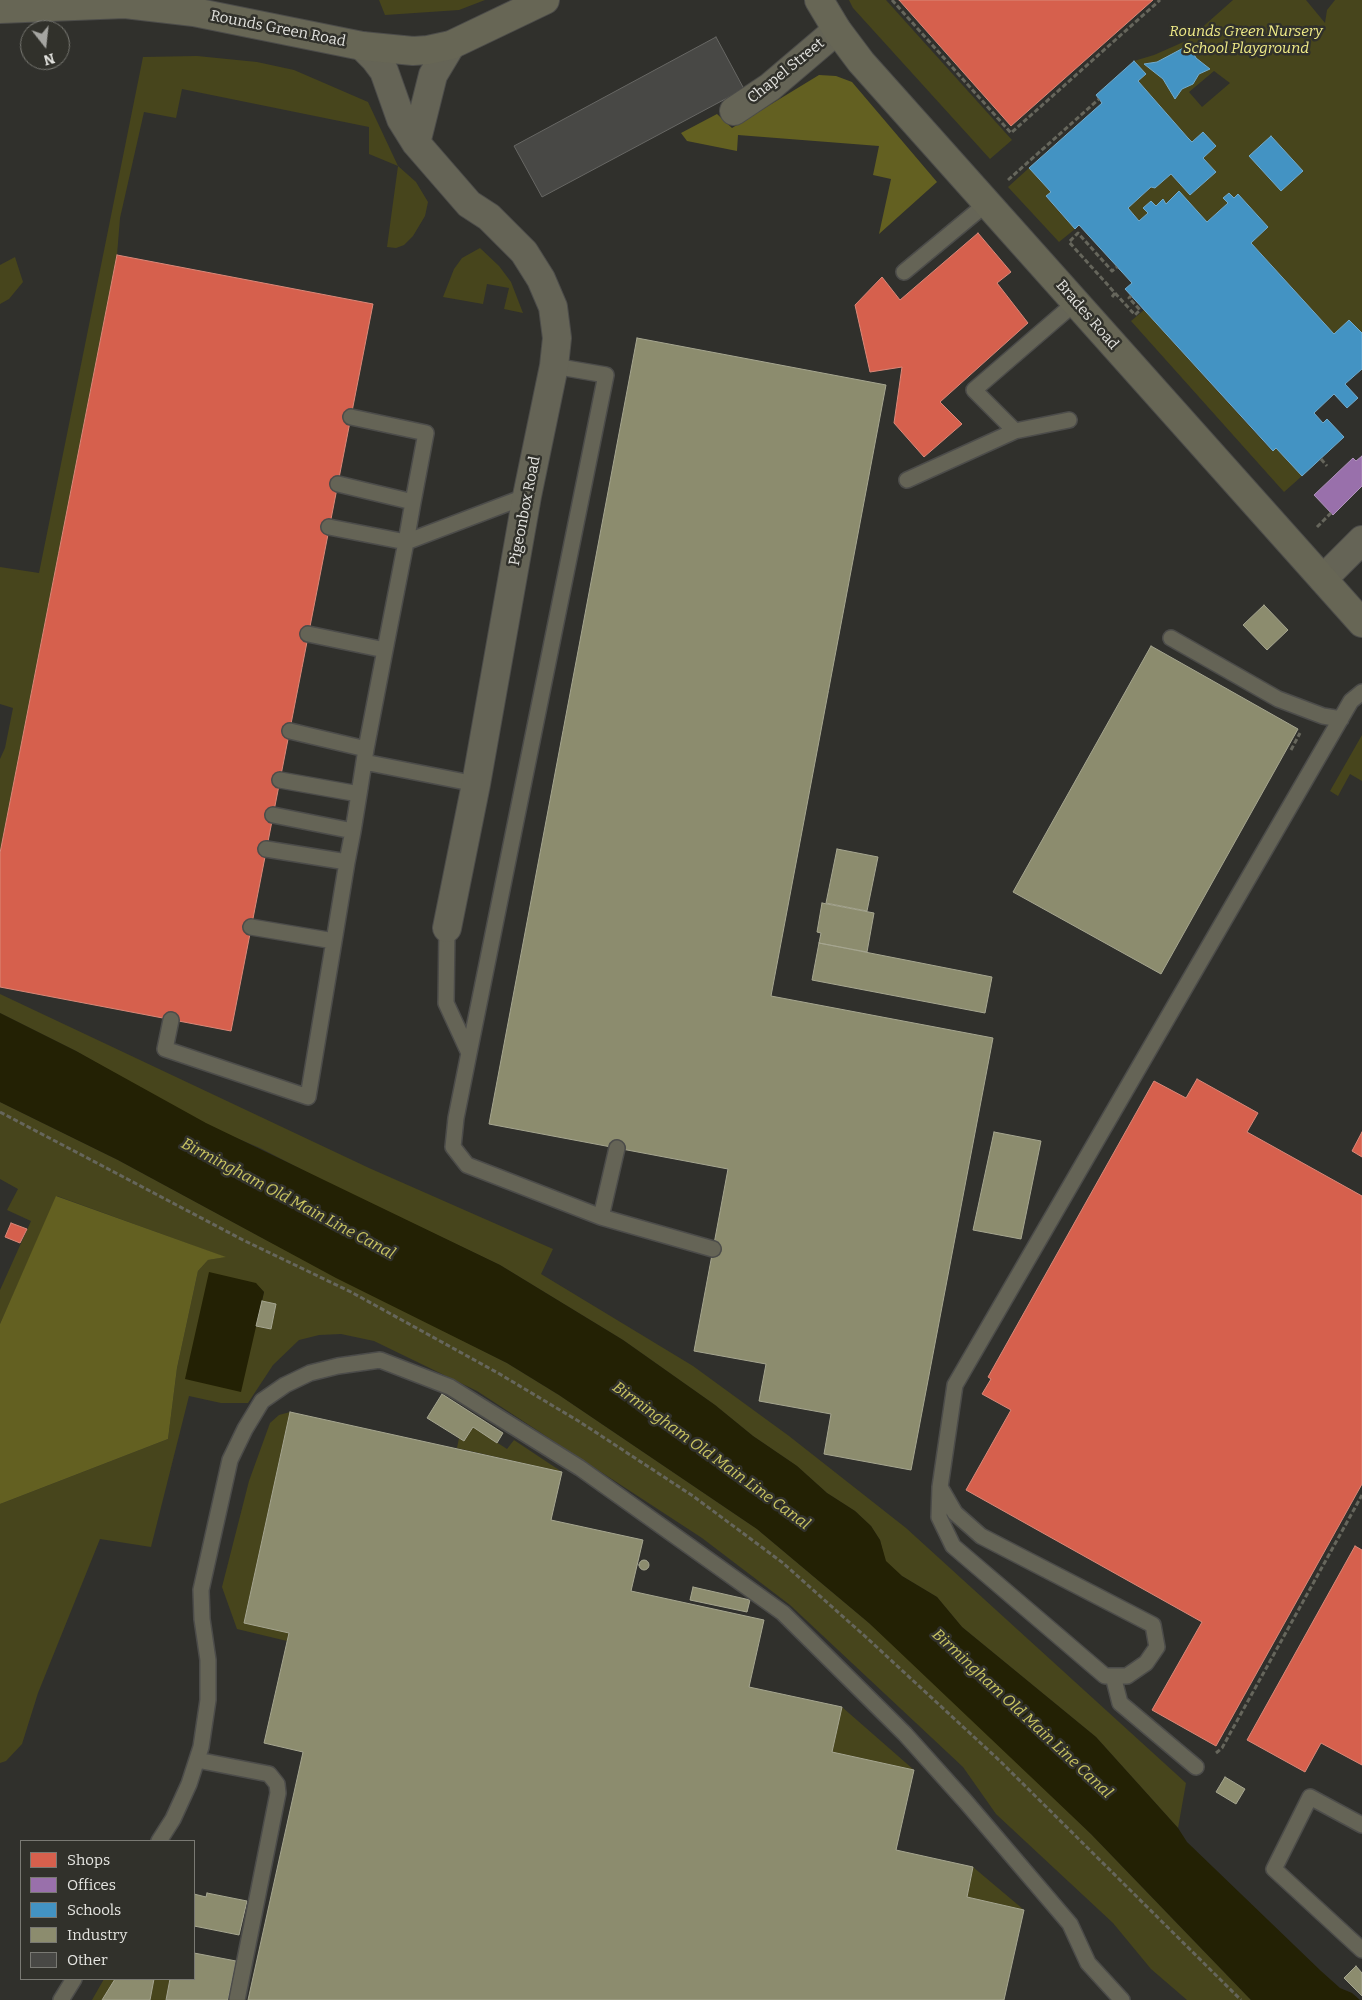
<!DOCTYPE html>
<style>
body{margin:0}
#map{position:relative;width:1362px;height:2000px;overflow:hidden;background:#30302c;font-family:Bitter,serif}
canvas{display:block}
.legend{position:absolute;left:20px;top:1840px;width:175px;height:140px;box-sizing:border-box;background:#31312b;border:1px solid #797973;margin:0;padding:6px 9px;list-style:none;font-size:15px;color:#e4e4e0}
.legend li{display:flex;align-items:center;gap:10px;height:25px}
.legend b{width:25px;border:1px solid #797973}
.north{position:absolute;left:20px;top:20px;width:50px;height:50px;box-sizing:border-box;background:#31312b;border:1px solid #797973;border-radius:50%;rotate:164deg;font-size:14px;font-weight:700;line-height:20px;text-align:center;color:#e4e4e0}
.north::after{content:'';display:block;margin:auto;width:18px;height:22px;background:#a5a5a1;clip-path:polygon(50% 0,100% 100%,50% 72%,0 100%)}
</style>
<div id="map">
<canvas width="1362" height="2000"></canvas>
<ul class="legend">
<li><b style="height:14px;background:#d6604d"></b>Shops</li>
<li><b style="height:14px;background:#9970ab"></b>Offices</li>
<li><b style="height:14px;background:#4393c3"></b>Schools</li>
<li><b style="height:14px;background:#8c8c6e"></b>Industry</li>
<li><b style="height:14px;background:#484845"></b>Other</li>
</ul>
<div class="north">N</div>
</div>
<script>
const c = document.querySelector('canvas').getContext('2d');
c.lineJoin = 'round';
function fill(path, color) { c.fillStyle = color; c.fill(path, 'evenodd'); }
const shape = rows => new Path2D(rows.map(r => 'M' + r).join(''));
function strokePath(path, color, width, dash) { c.strokeStyle = color; c.lineWidth = width; c.lineCap = dash ? 'butt' : 'round'; c.setLineDash(dash || []); c.stroke(path); }
function drawText(font, color, halo, rows, align = 'center') {
  c.font = font + ' Bitter,serif'; c.lineWidth = 5; c.setLineDash([]); c.textBaseline = 'middle'; c.strokeStyle = halo; c.fillStyle = color; for (const [text, x, y, turn = 0] of rows) {
    c.save(); c.translate(x, y); c.rotate((+turn || 0) * Math.PI / 180); c.textAlign = isNaN(turn) ? turn : align; if (halo) c.strokeText(text, 0, 0); c.fillText(text, 0, 0); c.restore();
  }
}
fill(shape([
 [379,0,485,0,459,10,385,15],
 [849,0,886,0,1012,140,990,159,853,8],
 [1233,0,1306,0,1325,23,1327,10,1335,0,1362,0,1362,333,1349,320,1334,334,1251,243,1268,227,1238,194,1234,198,1229,193,1223,198,1228,203,1194,234,1163,200,1139,221,1128,208,1151,187,1155,188,1171,174,1190,195,1216,172,1203,158,1216,146,1203,132,1192,142,1188,138,1138,81,1146,74,1134,61,1154,55,1188,40],
 [1214,71,1230,83,1202,107,1189,92],
 [197,56,257,62,294,70,368,102,398,166,416,182,428,202,425,216,413,236,404,245,396,248,387,247,398,166,369,154,369,127,182,89,176,118,144,112,120,218,117,255,0,853,0,759,5,748,13,708,0,704,0,567,39,573,143,57],
 [1029,168,1051,192,1046,197,1075,229,1059,242,1008,187],
 [480,248,499,266,511,282,523,313,504,309,509,288,487,284,483,304,443,297,454,269,462,258],
 [15,257,23,282,9,299,0,304,0,265],
 [1144,310,1272,451,1276,448,1302,476,1284,492,1131,321],
 [1362,735,1362,781,1350,774,1338,796,1330,791],
 [0,994,369,1168,553,1249,541,1274,693,1366,789,1436,906,1528,1186,1783,1178,1828,1096,1737,962,1627,937,1597,902,1576,885,1561,880,1540,871,1526,855,1511,827,1493,797,1466,753,1436,715,1405,623,1340,500,1265,330,1184,260,1148,201,1123,76,1051,0,1013],
 [0,1102,118,1160,268,1241,507,1363,559,1395,757,1529,869,1623,921,1670,1091,1834,1251,2000,1187,2000,1151,1969,1113,1923,996,1814,963,1767,790,1605,702,1538,477,1391,374,1341,341,1334,319,1335,299,1340,273,1365,248,1403,221,1403,189,1396,151,1547,100,1539,38,1693,22,1744,6,1761,0,1763,0,1504,168,1439,177,1368,198,1271,208,1260,225,1257,57,1196,0,1324,0,1290,31,1221,7,1210,18,1189,0,1179],
 [255,1283,264,1292,262,1301,276,1304,271,1329,256,1326],
 [290,1412,244,1623,289,1633,287,1641,237,1629,222,1587,249,1481,270,1423,279,1415],
 [473,1427,507,1449,514,1440,562,1472,457,1448,459,1438,464,1441],
 [842,1707,914,1770,832,1752],
 [973,1867,1024,1910,967,1897],
 [104,1979,115,1979,102,2000,92,2000],
 [154,1979,170,1979,166,2000,150,2000]
]), '#47451c');
fill(shape([
 [819,75,836,76,852,82,937,182,879,234,891,179,873,175,879,146,738,135,737,151,687,141,681,133,717,114,732,128],
 [56,1196,226,1257,208,1260,198,1271,177,1368,168,1439,0,1504,0,1324]
]), '#636021');
fill(shape([
 [0,1013,76,1051,206,1123,500,1265,623,1340,715,1405,753,1436,797,1466,827,1493,855,1511,871,1526,880,1540,886,1561,902,1576,937,1597,962,1627,1096,1737,1178,1828,1187,1842,1321,1971,1340,1988,1352,1993,1360,2000,1251,2000,1091,1834,869,1623,757,1529,559,1395,507,1363,336,1278,118,1160,0,1102],
 [209,1272,256,1283,264,1292,241,1392,185,1379]
]), '#232104');
const shops = shape([
 [899,0,1153,0,1011,126,899,0],
 [978,233,1011,272,997,283,1028,323,940,402,962,424,924,457,894,423,902,367,870,372,855,305,882,277,900,300,978,233],
 [117,255,373,304,231,1031,0,987,0,853,117,255],
 [1197,1079,1258,1113,1247,1132,1362,1196,1362,1484,1216,1746,1152,1710,1202,1622,966,1490,1011,1410,982,1394,991,1379,988,1377,1154,1081,1186,1098,1197,1079],
 [1362,1132,1362,1157,1352,1151,1362,1132],
 [11,1223,27,1229,20,1243,5,1237,11,1223],
 [1355,1546,1362,1550,1362,1765,1321,1743,1305,1772,1247,1740,1355,1546]
]);
fill(shops, '#d6604d');
strokePath(shops, '#da8879', 1);
const offices = shape([
 [1362,456,1362,486,1333,515,1314,495,1353,458,1356,461,1362,456]
]);
fill(offices, '#9970ab');
strokePath(offices, '#b093bb', 1);
const schools = shape([
 [1189,45,1196,58,1210,69,1199,74,1193,84,1182,89,1175,99,1163,79,1144,64,1157,62,1189,45],
 [1134,61,1146,74,1138,81,1188,138,1192,142,1203,132,1216,146,1203,158,1216,172,1190,195,1171,174,1155,188,1151,187,1128,208,1139,221,1148,213,1143,208,1151,201,1156,206,1163,199,1166,204,1179,191,1207,222,1228,203,1223,198,1229,193,1234,198,1238,194,1268,227,1251,243,1334,334,1349,320,1362,333,1362,369,1345,384,1358,398,1347,408,1334,394,1314,413,1323,423,1327,419,1344,437,1302,476,1276,448,1273,451,1125,289,1132,283,1079,225,1075,229,1046,196,1051,192,1029,168,1102,103,1096,95,1134,61],
 [1271,136,1303,171,1281,191,1249,156,1271,136]
]);
fill(schools, '#4393c3');
strokePath(schools, '#73abcc', 1);
const industry = shape([
 [637,338,886,385,771,996,993,1038,911,1470,824,1454,831,1414,759,1401,766,1364,694,1351,728,1169,489,1124,637,338],
 [1264,605,1288,630,1267,650,1243,625,1264,605],
 [1151,646,1298,729,1161,974,1013,892,1151,646],
 [837,849,878,857,867,911,826,903,837,849],
 [822,903,874,913,867,952,819,943,821,933,817,932,822,903],
 [819,943,992,977,985,1013,812,980,819,943],
 [994,1132,1041,1141,1021,1239,973,1230,994,1132],
 [262,1301,276,1304,271,1329,256,1326,262,1301],
 [442,1394,503,1433,497,1443,473,1427,464,1441,427,1418,442,1394],
 [290,1412,562,1472,551,1520,643,1540,631,1591,764,1620,749,1687,842,1707,832,1752,914,1770,896,1850,973,1867,967,1897,1024,1910,1004,2000,248,2000,303,1752,264,1743,289,1633,244,1623,290,1412],
 '639 1565a5 5 0 1 1 10 0a5 5 0 1 1-10 0Z',
 [693,1587,750,1600,747,1612,690,1600,693,1587],
 [1225,1777,1245,1789,1236,1804,1216,1792,1225,1777],
 [207,1893,247,1901,239,1935,194,1926,194,1894,206,1897,207,1893],
 [194,1953,236,1961,228,2000,166,2000,170,1979,194,1979,194,1953],
 [1356,1966,1362,1973,1362,1996,1344,1978,1356,1966],
 [115,1979,154,1979,150,2000,102,2000,115,1979]
]);
fill(industry, '#8c8c6e');
strokePath(industry, '#a6a690', 1);
const building = shape([
 [716,37,744,89,542,197,514,146,716,37]
]);
fill(building, '#484845');
strokePath(building, '#676764', 1);
const lane = shape([
 [904,272,986,204],
 [351,417,426,433,413,502],
 [1015,431,974,390,1076,302],
 [907,480,1015,431,1069,420],
 [338,484,413,502,406,542,527,496],
 [308,634,385,650,406,542,329,527],
 [1171,638,1278,699,1323,716,1341,719],
 [290,731,366,749,385,650],
 [364,762,476,784],
 [280,780,359,794,366,749],
 [273,815,353,831,359,794],
 [266,849,347,862,353,831],
 [251,927,334,941,347,862],
 [447,928,446,1003,469,1053,456,1118,453,1147,467,1165,601,1217],
 [171,1020,165,1049,308,1097,334,941],
 [469,1053,606,375,554,366],
 [617,1148,601,1217,713,1249],
 [940,1487,955,1513,981,1536,1153,1625,1157,1647,1146,1663,1127,1676,1105,1676,953,1546,939,1517,940,1487,955,1385,1351,701,1362,692],
 [1113,1676,1120,1703,1196,1767],
 [197,1760,269,1774,277,1784,278,1793,237,2000],
 [1362,1825,1310,1797,1274,1869,1362,1950],
 [159,1841,173,1819,189,1784,201,1747,208,1700,208,1660,202,1619,201,1590,230,1460,245,1429,262,1401,285,1385,310,1373,338,1366,380,1360,450,1387,580,1468,783,1613,905,1734,966,1802,1070,1924,1088,1963,1122,2000],
 [61,2000,74,1979]
]);
const street = shape([
 [362,46,375,59,384,71,401,119,416,143,469,204,489,217,524,252,541,279,553,307,557,338,554,366,527,496,476,784,447,928],
 [734,111,770,87,837,30],
 [416,143,433,75,451,45],
 [1323,579,1362,540]
]);
const secondary = shape([
 [819,0,837,30,861,62,1362,623],
 [0,9,125,4,194,12,362,46,413,51,428,50,451,45,545,0]
]);
strokePath(lane, '#4c4c4a', 18);
strokePath(street, '#4c4c4a', 30);
strokePath(secondary, '#4c4c4a', 30);
strokePath(shape([
 [892,0,1011,133,1160,0],
 [1008,180,1099,99],
 [1115,293,1135,315,1140,310,1129,298,1131,296],
 [1112,297,1115,293,1069,242,1078,233,1112,271,1117,267],
 [1321,459,1327,466],
 [1317,527,1331,513],
 [1291,750,1300,733],
 [0,1112,243,1240,351,1292,498,1373,580,1422,693,1496,783,1563,867,1638,1000,1761,1241,2000],
 [1216,1753,1222,1748,1362,1495]
]), '#66665c', 3, [5, 2.5]);
strokePath(lane, '#656456', 15);
strokePath(street, '#656456', 28);
strokePath(secondary, '#676655', 28);
drawText('15px', '#e4e4e0', '#31312b', [
 ["Rounds Green Road",278,29,11],
 ["Chapel Street",786,71,-39],
 ["Brades Road",1087,315,49],
 ["Pigeonbox Road",525,511,-79]
]);
drawText('italic 15px', '#efea87', '#31312b', [
 ["Rounds Green Nursery",1246,32],
 ["School Playground",1246,49]
]);
drawText('italic 16px', '#c9c461', '#31312b', [
 ["Birmingham Old Main Line Canal",288,1199,28],
 ["Birmingham Old Main Line Canal",711,1456,36],
 ["Birmingham Old Main Line Canal",1022,1714,43]
]);
</script>
